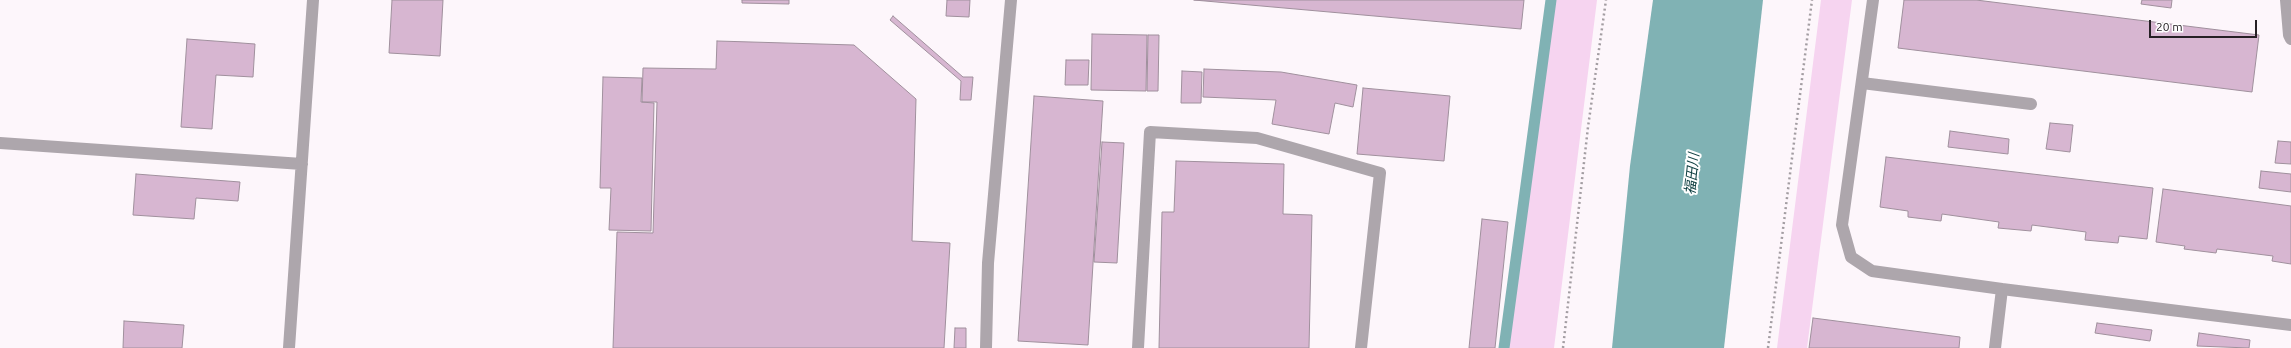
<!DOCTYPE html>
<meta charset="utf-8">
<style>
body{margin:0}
#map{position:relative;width:2291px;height:348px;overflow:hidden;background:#fdf6fb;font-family:Ubuntu,sans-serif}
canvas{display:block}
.scale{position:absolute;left:2149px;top:20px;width:108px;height:18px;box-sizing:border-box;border:2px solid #262025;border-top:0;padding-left:5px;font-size:12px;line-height:14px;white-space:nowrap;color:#262025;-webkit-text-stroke:3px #fff;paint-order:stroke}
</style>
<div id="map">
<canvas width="2291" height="348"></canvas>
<div class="scale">20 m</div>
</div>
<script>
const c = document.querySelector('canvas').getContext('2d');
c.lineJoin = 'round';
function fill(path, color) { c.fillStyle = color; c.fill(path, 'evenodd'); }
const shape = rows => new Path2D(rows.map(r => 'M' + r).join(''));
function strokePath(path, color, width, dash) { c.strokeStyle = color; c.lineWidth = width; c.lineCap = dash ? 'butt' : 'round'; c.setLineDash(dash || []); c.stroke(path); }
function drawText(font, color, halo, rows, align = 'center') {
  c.font = font + ' Ubuntu,"Noto Sans JP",sans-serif'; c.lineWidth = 4; c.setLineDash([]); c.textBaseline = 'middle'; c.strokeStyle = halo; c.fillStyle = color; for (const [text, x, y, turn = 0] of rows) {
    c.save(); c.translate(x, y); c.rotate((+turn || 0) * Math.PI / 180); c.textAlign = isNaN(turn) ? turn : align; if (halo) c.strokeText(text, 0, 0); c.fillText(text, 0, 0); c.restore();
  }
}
fill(shape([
 [1554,0,1597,0,1554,348,1509,348],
 [1821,0,1852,0,1807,348,1777,348]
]), '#f6d4f0');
fill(shape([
 [1653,0,1763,0,1724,348,1612,348,1630,166]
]), '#80b2b4');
strokePath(shape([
 [1504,348,1551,0]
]), '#80b2b4', 11);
const building = shape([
 [392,0,443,0,440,56,389,53,392,0],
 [742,0,789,0,789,4,742,3,742,0],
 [947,0,970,0,969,17,946,16,947,0],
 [1194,0,1524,0,1521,29,1194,0],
 [1904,0,1976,0,2259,35,2252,92,1898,48,1904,0],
 [2142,0,2172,0,2171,8,2141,4,2142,0],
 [893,16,963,77,973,77,971,100,960,100,961,81,890,20,893,16],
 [1092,34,1147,35,1146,91,1091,90,1092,34],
 [1148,35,1159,35,1158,91,1147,91,1148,35],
 [187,39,255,44,253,77,216,75,212,129,181,127,187,39],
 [717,41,854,45,916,99,912,241,950,243,944,348,613,348,617,232,653,233,657,102,642,102,643,68,716,69,717,41],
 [1066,60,1089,60,1088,85,1065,85,1066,60],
 [1204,69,1281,72,1357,85,1353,107,1335,103,1329,134,1272,124,1276,100,1203,97,1204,69],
 [1182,71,1202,72,1201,103,1181,103,1182,71],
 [603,77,642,78,641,102,654,103,651,231,609,230,611,188,600,188,603,77],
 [1363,88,1450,96,1444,161,1357,154,1363,88],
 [1034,96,1103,101,1088,345,1018,341,1034,96],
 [2050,123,2073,125,2070,152,2046,149,2050,123],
 [1950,131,2009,139,2008,154,1948,147,1950,131],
 [2278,141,2291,142,2291,164,2275,163,2278,141],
 [1102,142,1124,143,1117,263,1094,262,1102,142],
 [1886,157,2153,188,2147,239,2119,236,2118,243,2085,240,2086,232,2032,225,2031,231,1998,228,1999,222,1942,214,1941,221,1908,217,1908,211,1880,207,1886,157],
 [1176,161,1284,164,1283,214,1312,215,1309,348,1159,348,1162,212,1174,212,1176,161],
 [2261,171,2291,174,2291,192,2259,188,2261,171],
 [136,174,240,182,238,201,196,198,194,219,133,215,136,174],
 [2163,189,2291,206,2291,264,2272,261,2273,256,2217,249,2216,253,2184,249,2185,246,2156,242,2163,189],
 [1482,219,1508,222,1495,348,1469,348,1482,219],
 [1813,318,1960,337,1959,348,1809,348,1813,318],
 [124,321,184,325,182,348,123,348,124,321],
 [2097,323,2152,330,2150,341,2095,333,2097,323],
 [955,328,966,328,966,348,954,348,955,328],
 [2199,333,2250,340,2249,348,2197,346,2199,333]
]);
fill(building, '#d7b6d1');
strokePath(building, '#a0909d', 1);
strokePath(shape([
 [1563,348,1588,127,1606,0],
 [1768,348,1812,0]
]), '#a39da2', 2.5, [2, 3]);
strokePath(shape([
 [1873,0,1842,225,1851,257,1872,271,2002,289,1995,348],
 [2286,0,2289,35,2291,39],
 [1862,83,2031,104],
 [0,143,302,164],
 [2002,289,2291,325],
 [289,348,313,0],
 [986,348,988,263,1011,0],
 [1138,348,1150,132,1257,138,1380,173,1361,348]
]), '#ada6ac', 12);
drawText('italic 14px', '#0c3d3f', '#fff', [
 ["福田川",1692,174,-84]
]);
</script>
